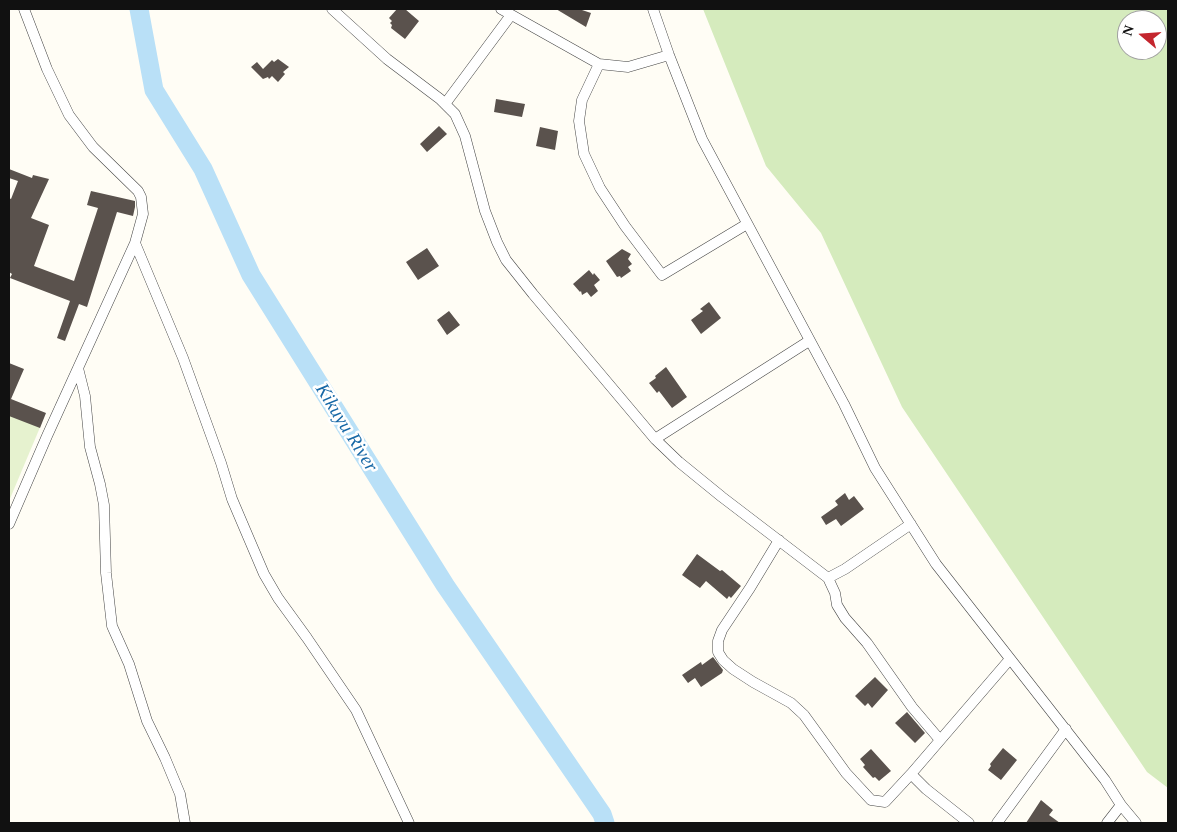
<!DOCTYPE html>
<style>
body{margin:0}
#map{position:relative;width:1177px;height:832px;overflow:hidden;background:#fffdf5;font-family:Georgia,serif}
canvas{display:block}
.frame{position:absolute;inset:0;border:10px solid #111;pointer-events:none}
.north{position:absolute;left:1117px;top:10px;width:50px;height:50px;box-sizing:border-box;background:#fff;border:1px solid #a0a0a0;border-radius:50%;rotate:288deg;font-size:14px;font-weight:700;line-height:20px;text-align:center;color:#111}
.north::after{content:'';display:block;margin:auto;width:18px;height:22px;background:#c4262e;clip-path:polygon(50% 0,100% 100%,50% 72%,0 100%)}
</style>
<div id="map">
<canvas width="1177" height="832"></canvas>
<div class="frame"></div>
<div class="north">N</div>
</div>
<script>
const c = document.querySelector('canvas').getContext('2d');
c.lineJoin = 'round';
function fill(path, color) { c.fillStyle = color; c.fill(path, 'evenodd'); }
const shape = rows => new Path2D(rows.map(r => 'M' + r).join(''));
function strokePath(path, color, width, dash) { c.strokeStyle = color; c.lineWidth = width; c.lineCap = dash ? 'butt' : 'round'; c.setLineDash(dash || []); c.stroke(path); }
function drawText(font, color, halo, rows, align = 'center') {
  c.font = font + ' Georgia,serif'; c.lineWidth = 5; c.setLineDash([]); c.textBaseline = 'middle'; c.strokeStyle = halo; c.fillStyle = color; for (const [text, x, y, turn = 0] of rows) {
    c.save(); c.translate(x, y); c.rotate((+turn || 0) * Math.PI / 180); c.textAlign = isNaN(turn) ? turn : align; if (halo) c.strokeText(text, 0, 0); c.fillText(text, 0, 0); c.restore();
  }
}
fill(shape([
 [703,9,1168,9,1168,788,1147,772,902,407,821,233,766,166],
 [1127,20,1157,20,1157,50,1127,50]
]), '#d5ebbd');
fill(shape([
 [9,411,41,425,9,501]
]), '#e6f2cf');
strokePath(shape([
 [139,9,154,90,203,169,251,275,445,585,602,814,605,823]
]), '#b9e0f7', 19);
fill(shape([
 [397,9,405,9,419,21,405,39,391,28,392,25,390,23,392,21,389,18],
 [556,9,579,9,591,13,586,27],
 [278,59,289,67,283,72,285,74,278,82,272,76,269,79,268,77,263,79,251,67,257,62,263,69,272,60,274,62],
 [496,99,525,104,522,117,494,112],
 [439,126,447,134,427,152,420,144],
 [540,127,558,131,555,150,536,146],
 [9,169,32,178,33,175,49,179,31,218,49,225,34,266,74,281,98,208,87,205,91,191,135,201,135,207,133,216,117,212,87,307,79,304,65,341,57,338,70,301,10,278,12,274,9,272,9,198,11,199,18,181,9,178],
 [427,248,439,266,418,280,406,262],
 [622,249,631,254,628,259,632,264,628,267,631,271,621,278,620,276,617,277,606,261],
 [589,270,593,275,594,273,600,280,594,285,598,291,591,297,587,292,582,295,581,291,580,292,573,284],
 [709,302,721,318,701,334,691,320,703,311,700,309],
 [449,311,460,325,447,335,437,320],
 [9,363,24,369,11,399,46,413,40,428,9,416],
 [666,367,687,397,672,408,659,391,657,393,649,383,656,378,655,376],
 [845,493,849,500,854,496,864,509,841,526,836,519,826,525,821,517,838,505,835,501],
 [697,554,720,571,722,570,741,586,731,598,729,596,727,599,706,581,700,588,682,575],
 [713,657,723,670,722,673,701,687,695,678,688,683,682,675,701,662,702,665],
 [875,677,888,690,872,708,868,703,865,706,855,696],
 [907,712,925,733,915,743,895,723],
 [1003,748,1017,760,1001,780,988,770,991,766,990,764],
 [871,749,891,771,879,781,875,777,873,778,863,767,865,765,860,759],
 [1041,800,1053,810,1049,815,1060,823,1026,823]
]), '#5a524d');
const minor = shape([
 [332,9,387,59,440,99,455,114,465,136,485,211,497,242,506,260,533,294,655,439,679,462,722,497,828,578,835,593,837,605,845,618,867,643,912,707,940,740],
 [501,9,599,64,628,67,669,55],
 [653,9,669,55,702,139,844,404,875,468,936,564,1105,780,1121,805,1136,823],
 [599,64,582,100,579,121,584,154,600,188,625,226,662,275,747,224],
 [445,104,511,15],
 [135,243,183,358,221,463,232,499,264,574,278,598,307,638,356,710,409,823],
 [78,368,85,396,90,447,100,484,104,505,106,573,112,626,129,664,147,721,165,758,180,794,185,823],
 [655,439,809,341],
 [9,524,47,436,135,243,143,214,141,197,138,191,93,147,69,115,47,69,24,9],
 [779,540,750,588,722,630,718,641,718,652,723,660,733,669,753,682,791,703,804,715,846,773,871,800,885,802,911,774],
 [828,578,845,569,911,524],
 [969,823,926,789,911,774,1010,659],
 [997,823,1066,729],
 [1107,823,1121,805]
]);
strokePath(minor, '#444', 11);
strokePath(minor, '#fff', 10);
drawText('italic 19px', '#1768a6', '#fff', [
 ["Kikuyu River",346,428,58]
]);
</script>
